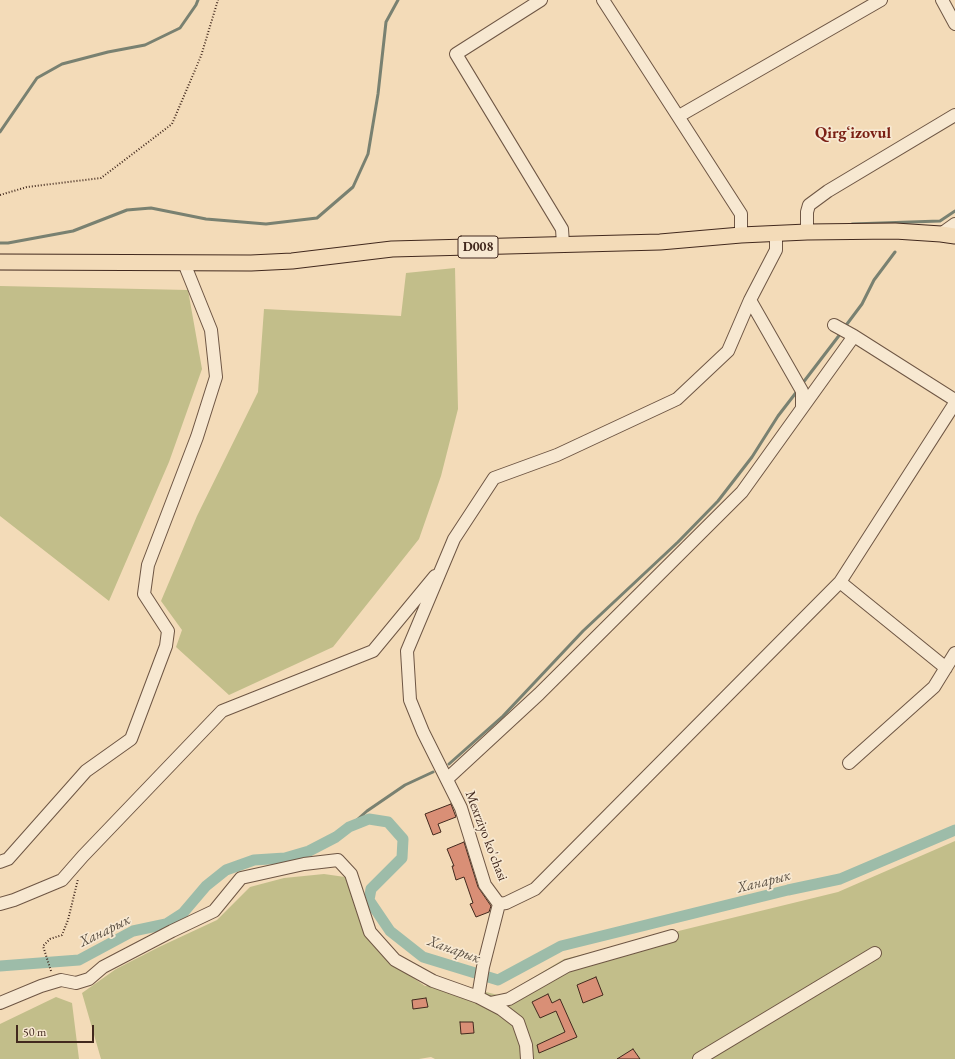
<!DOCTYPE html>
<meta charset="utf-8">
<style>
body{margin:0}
#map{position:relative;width:955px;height:1059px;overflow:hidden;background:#f3dbb8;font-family:"EB Garamond",serif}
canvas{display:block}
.scale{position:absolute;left:16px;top:1025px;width:78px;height:18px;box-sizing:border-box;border:2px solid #42291e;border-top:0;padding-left:5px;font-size:12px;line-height:14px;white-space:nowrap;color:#42291e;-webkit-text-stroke:3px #f7e8d1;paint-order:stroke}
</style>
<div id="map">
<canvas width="955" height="1059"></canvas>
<div class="scale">50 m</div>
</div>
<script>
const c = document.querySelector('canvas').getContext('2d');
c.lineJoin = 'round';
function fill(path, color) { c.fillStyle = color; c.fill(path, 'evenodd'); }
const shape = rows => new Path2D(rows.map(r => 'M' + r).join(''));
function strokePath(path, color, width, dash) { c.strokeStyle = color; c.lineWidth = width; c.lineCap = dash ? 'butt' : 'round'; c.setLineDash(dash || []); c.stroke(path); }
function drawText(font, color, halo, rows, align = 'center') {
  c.font = font + ' "EB Garamond",serif'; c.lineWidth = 3.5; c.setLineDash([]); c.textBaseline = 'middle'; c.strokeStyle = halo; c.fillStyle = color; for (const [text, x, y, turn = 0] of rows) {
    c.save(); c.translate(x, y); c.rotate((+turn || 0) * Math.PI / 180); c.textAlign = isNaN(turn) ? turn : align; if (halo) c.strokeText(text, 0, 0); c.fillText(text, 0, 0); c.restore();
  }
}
fill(shape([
 [455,268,458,409,441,476,419,539,333,647,229,695,176,647,182,630,161,601,197,516,258,392,264,309,401,316,406,273],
 [0,286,188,290,202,369,169,462,109,601,0,516],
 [955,841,955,1059,435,1059,431,1057,419,1059,101,1059,82,993,116,969,159,947,217,920,250,887,284,878,324,874,345,877,355,903,389,961,425,986,454,984,502,996,564,959,838,892],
 [56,997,72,1003,79,1059,0,1059,0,1024]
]), '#c2be8a');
strokePath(shape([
 [0,132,37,78,62,64,108,52,145,45,180,28,196,5,198,0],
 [852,224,940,221,955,211],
 [0,243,8,243,73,231,127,210,151,208,206,219,266,224,317,218,353,187,368,154,378,94,386,22,398,0],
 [844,328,862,304,874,280,895,252],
 [802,384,841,333],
 [449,764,503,716,583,631,678,542,718,501,752,457,778,416,798,390],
 [349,827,367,811,405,785,433,772]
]), '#798171', 3);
strokePath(shape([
 [0,966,79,960,133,931,166,924,183,913,206,886,226,870,254,860,285,858,309,851,336,837,349,827,369,819,388,822,403,839,402,858,371,889,369,900,390,931,423,957,498,980,561,946,788,890,840,879,955,830]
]), '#9dbca9', 11);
const building = shape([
 [451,804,456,817,438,824,441,832,433,835,425,814,451,804],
 [464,842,478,887,491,906,489,912,476,917,470,904,473,903,464,877,456,880,452,866,454,866,447,849,464,842],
 [596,977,603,995,583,1003,577,985,596,977],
 [548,994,552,1003,560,999,577,1037,539,1053,537,1045,565,1032,556,1011,540,1018,532,1002,548,994],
 [426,998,428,1007,413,1009,412,1000,426,998],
 [460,1022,473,1022,474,1033,461,1034,460,1022],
 [633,1049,640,1059,617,1059,633,1049]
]);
fill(building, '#d98f76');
strokePath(building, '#42291e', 1);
const minor = shape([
 [541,0,456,54,562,229,563,244],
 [603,0,741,214,741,235],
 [942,0,955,24],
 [679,116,881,0],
 [807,232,807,212,809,205,828,191,955,115],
 [941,234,955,224],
 [750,300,802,391,802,408],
 [834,325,854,336,955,400],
 [840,582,946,668],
 [849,763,934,687,955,653],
 [447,779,539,694,742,492,854,336],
 [0,862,8,859,86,771,131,739,166,646,168,631,144,594,148,565,197,437,216,377,211,330,184,263],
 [0,904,14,900,62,880,83,856,222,711,373,651,435,576],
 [499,904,485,885,461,808,423,732,410,700,407,651,454,539,494,478,557,455,677,399,728,351,750,300,776,250,776,233],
 [499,904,506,903,535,889,840,582,955,403],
 [478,997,483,967,499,904],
 [0,1003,41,986,61,980,76,983,89,979,103,967,172,931,214,911,241,878,304,864,338,860,351,874,370,932,395,960,433,981,478,997,501,1009,518,1022,526,1045,527,1059],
 [490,1003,509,999,567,966,672,936],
 [699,1059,875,953]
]);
const major = shape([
 [0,262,251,263,292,261,392,249,660,242,741,235,807,232,895,231,941,234,955,236]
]);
strokePath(minor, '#6e5644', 14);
strokePath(major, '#42291e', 17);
strokePath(shape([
 [0,195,27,187,101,178,172,124,201,56,218,0],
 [51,971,43,946,50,939,62,935,68,920,78,879]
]), '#42291e', 2, [1, 2]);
strokePath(minor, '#f7e8d1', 12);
strokePath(major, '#f3dbb8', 15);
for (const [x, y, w] of [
 [478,247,40]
]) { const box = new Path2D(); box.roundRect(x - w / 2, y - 11, w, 22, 3); c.fillStyle = '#f7e8d1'; c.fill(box); strokePath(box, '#42291e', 1); }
drawText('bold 13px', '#42291e', null, [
 ["D008",478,247]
]);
drawText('14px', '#42291e', '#f7e8d1', [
 ["Mexrziyo ko'chasi",486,836,69]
]);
drawText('italic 15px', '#594e41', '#f7e8d1', [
 ["Ханарык",764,882,-14],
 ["Ханарык",105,931,-26],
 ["Ханарык",454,950,20]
]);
drawText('bold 16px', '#7a1f14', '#f7e8d1', [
 ["Qirgʻizovul",853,134]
]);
</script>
